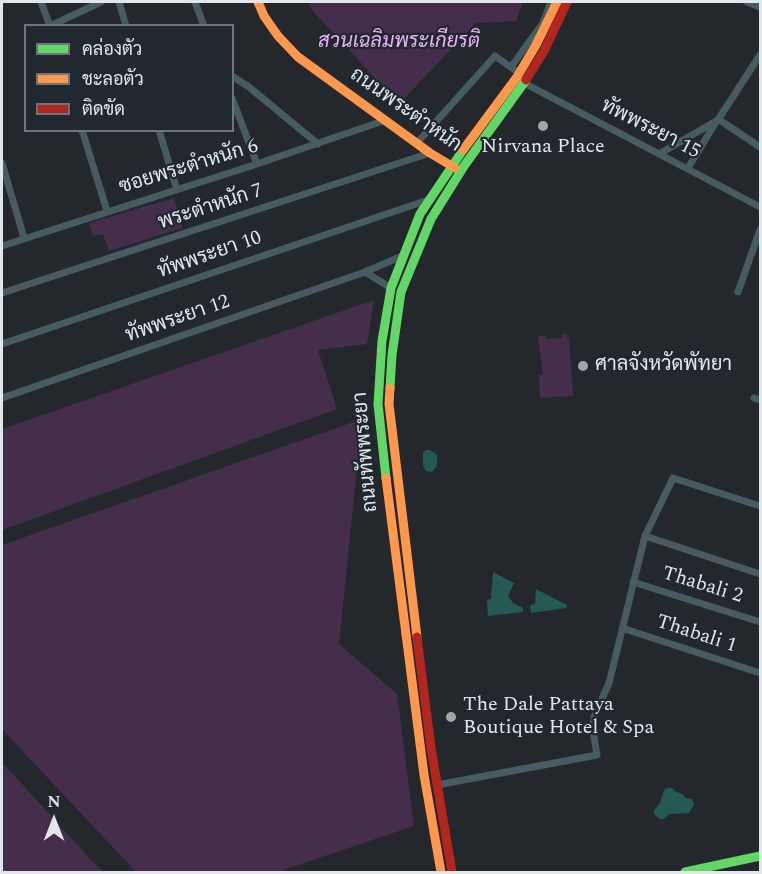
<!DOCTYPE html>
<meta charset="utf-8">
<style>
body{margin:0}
#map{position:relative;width:762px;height:874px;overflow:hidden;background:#24282c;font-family:Spectral,Sarabun,serif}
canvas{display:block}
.frame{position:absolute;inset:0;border:3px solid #e1e6eb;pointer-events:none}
.legend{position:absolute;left:24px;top:24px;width:210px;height:108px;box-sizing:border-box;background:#212830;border:2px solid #6e747b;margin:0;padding:8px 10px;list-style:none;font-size:18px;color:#e1e6eb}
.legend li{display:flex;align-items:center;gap:12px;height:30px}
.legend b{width:30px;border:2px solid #6e747b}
.north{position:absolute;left:24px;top:790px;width:60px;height:60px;-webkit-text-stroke:4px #212830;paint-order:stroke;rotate:0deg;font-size:16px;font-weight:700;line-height:24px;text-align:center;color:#e1e6eb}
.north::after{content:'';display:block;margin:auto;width:21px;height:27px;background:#e1e6eb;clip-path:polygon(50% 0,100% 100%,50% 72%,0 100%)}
</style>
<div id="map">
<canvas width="762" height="874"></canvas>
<div class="frame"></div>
<ul class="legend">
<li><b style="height:8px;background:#63d668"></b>คล่องตัว</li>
<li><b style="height:8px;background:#ff974d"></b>ชะลอตัว</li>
<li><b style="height:8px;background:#b3261e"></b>ติดขัด</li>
</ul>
<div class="north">N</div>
</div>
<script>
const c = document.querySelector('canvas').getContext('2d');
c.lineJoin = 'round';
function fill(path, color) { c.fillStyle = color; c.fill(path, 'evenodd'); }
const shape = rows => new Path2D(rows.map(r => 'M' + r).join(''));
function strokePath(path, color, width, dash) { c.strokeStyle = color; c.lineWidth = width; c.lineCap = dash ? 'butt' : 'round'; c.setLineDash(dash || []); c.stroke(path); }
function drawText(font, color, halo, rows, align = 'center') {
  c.font = font + ' Spectral,Sarabun,serif'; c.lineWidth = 4.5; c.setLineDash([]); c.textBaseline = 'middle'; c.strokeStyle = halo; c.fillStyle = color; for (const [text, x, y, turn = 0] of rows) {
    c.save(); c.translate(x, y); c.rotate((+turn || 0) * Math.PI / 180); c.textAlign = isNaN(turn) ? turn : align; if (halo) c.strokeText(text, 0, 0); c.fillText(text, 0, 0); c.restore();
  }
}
fill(shape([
 [309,2,523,2,516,21,476,23,399,104,311,9],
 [174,198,183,228,109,251,103,234,93,236,89,223],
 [374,300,367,344,318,350,337,409,2,530,2,429],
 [567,334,568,337,569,337,573,396,540,398,539,375,543,375,538,336,546,336,546,339,562,338,562,335],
 [362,419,339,644,397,694,414,826,277,872,136,872,2,729,2,545],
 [2,762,91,860,103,872,2,872]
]), '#452e4b');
fill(shape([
 [426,450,430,450,437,455,437,466,432,472,426,471,423,465,423,453],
 [493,572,514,583,508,596,513,603,523,608,523,612,488,616,487,600,491,599],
 [536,589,567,605,566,608,531,613,530,606,535,603],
 [668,788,672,788,675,791,684,795,685,798,692,799,694,805,689,813,669,814,664,819,660,819,654,814,654,810,660,803,664,790]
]), '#235b54');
strokePath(shape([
 [41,2,50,26,101,2],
 [119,2,126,26],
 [195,2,204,26],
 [747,2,760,7],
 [511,67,543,23,551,2],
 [232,76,249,87,318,144],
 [524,83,760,207],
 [232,98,257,164],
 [718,119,760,147],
 [82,130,107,211],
 [159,130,177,190],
 [417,143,495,56,519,73],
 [659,154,718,120,760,55],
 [2,163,24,238],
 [688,168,716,122],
 [2,246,257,164,386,120],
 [365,272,391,288],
 [738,292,760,230],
 [2,293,430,153],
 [2,344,428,200],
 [2,398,365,272,402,256],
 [754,398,760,400],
 [645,536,760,574],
 [633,582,760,622],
 [622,628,760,673],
 [437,785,597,755,593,731,594,717,609,683,645,536,673,478,760,506]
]), '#465c61', 7);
strokePath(shape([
 [390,388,392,355,401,292,431,219,464,166,526,80],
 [386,478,378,404,382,341,391,288,420,214,463,150],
 [685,872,760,856]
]), '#63d668', 9);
strokePath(shape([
 [258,2,264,16,278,36,298,57,430,153,455,168],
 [463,150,517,77,536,45,557,2],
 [390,388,389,404,417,637],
 [386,478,424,775,441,872]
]), '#ff974d', 9);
strokePath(shape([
 [526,80,544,51,567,2],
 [417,637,431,748,452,872]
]), '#b3261e', 9);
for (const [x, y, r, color] of [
 [543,126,6,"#9fa4a8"],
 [583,366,6,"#9fa4a8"],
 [451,717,6,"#9fa4a8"]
]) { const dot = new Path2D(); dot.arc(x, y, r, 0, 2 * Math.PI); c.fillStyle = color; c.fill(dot); strokePath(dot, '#212830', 2); }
drawText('italic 20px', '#e9b2f7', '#212830', [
 ["สวนเฉลิมพระเกียรติ",399,43]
]);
drawText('20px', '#e1e6eb', '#212830', [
 ["ถนนพระตำหนัก",405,111,35],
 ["ทัพพระยา 15",650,130,27],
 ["ซอยพระตำหนัก 6",189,168,-17],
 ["พระตำหนัก 7",211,208,-18],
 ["ทัพพระยา 10",210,256,-19],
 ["ทัพพระยา 12",178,320,-19],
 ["ถนนทัพพระยา",367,452,-95],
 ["Thabali 2",702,586,17],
 ["Thabali 1",696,635,18]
]);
drawText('20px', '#e1e6eb', '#212830', [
 ["Nirvana Place",543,148,"center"],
 ["ศาลจังหวัดพัทยา",595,366],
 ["The Dale Pattaya",463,706],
 ["Boutique Hotel & Spa",463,729]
], 'left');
</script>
